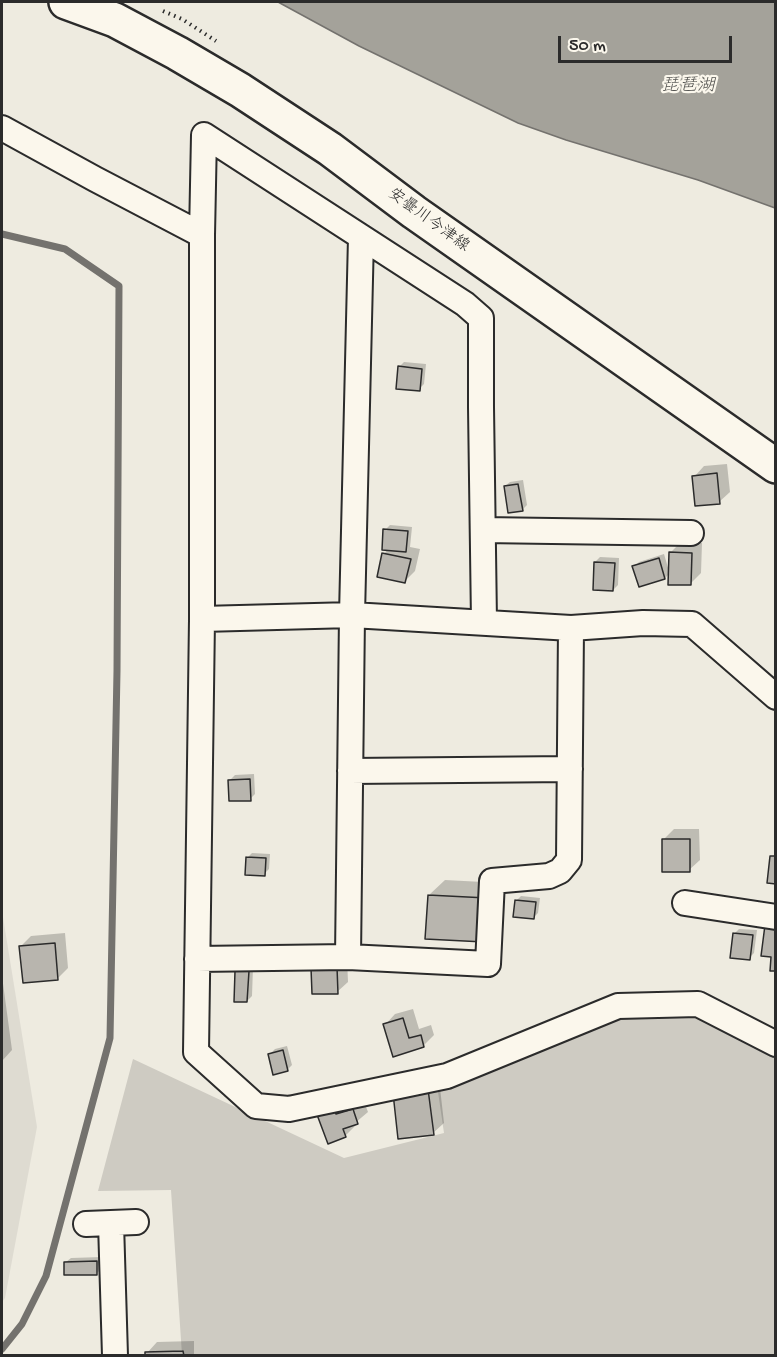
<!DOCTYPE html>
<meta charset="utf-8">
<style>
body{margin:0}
#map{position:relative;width:777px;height:1357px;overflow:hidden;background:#eeebe0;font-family:"Gochi Hand",sans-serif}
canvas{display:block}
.frame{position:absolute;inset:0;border:3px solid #2b2b2b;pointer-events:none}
.scale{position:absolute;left:558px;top:36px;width:174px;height:27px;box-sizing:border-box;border:3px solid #2b2b2b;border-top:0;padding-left:8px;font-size:18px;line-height:21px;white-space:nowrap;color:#2b2b2b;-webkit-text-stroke:4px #fbf7ec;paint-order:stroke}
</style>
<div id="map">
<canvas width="777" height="1357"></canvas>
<div class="frame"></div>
<div class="scale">50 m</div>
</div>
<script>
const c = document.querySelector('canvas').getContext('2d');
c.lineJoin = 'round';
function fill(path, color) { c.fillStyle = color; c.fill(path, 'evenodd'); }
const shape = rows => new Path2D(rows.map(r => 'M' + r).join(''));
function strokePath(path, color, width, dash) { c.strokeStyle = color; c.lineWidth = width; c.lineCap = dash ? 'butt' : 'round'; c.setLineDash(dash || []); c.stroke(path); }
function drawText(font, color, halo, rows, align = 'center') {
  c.font = font + ' "Gochi Hand","Klee One",sans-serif'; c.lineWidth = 4.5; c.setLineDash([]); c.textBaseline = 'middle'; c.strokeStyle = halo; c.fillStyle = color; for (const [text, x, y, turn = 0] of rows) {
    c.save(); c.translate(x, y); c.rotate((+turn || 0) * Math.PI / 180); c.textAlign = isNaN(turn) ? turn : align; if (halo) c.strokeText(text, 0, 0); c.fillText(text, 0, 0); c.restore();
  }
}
fill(shape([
 [2,911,37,1127,5,1298,2,1302]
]), '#dedbd1');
fill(shape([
 [620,1017,699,1017,775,1056,775,1355,182,1355,171,1190,98,1191,133,1059,344,1158,444,1133,438,1092]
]), '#cecbc2');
const water = shape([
 [278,2,775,2,775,208,698,180,566,140,518,123,359,46,278,2]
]);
fill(water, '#a4a29a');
strokePath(water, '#74726e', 1.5);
fill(shape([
 [404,362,426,364,424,384,419,389,399,367],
 [727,464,730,492,719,502,694,477,704,466],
 [523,480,527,505,522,510,505,486,510,482],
 [390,525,412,527,410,547,420,549,415,571,405,581,384,554,388,549,385,530],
 [681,542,702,543,701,573,690,584,670,573,665,578,640,585,634,567,639,562,664,554,669,571,670,553],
 [600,557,619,558,618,585,613,590,595,562],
 [254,774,255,794,250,799,230,780,235,775],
 [674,829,699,829,700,860,689,870,663,840],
 [252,853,270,854,269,869,264,874,247,858],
 [445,880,502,883,499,925,429,895],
 [521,896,540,898,538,913,533,918,516,901],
 [739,929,757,930,754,953,749,958,734,934],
 [65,933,68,968,58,978,21,946,31,936],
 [347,957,348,982,337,992,313,993],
 [242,967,253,967,252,996,247,1001,237,972],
 [2,976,12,1050,2,1061],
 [413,1009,419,1029,431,1025,434,1035,423,1046,385,1025,395,1014],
 [287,1046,292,1065,287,1070,270,1054,275,1049],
 [439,1079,444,1123,433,1133,405,1083],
 [363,1099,368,1112,355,1123,356,1125,345,1136,329,1102],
 [102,1257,102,1268,97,1273,66,1262,71,1258],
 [194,1341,194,1356,147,1356,147,1353,157,1342]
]), '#0003');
strokePath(shape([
 [2,234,65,249,119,286,117,671,110,1038,46,1276,22,1324,2,1349]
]), '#74726e', 7);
const building = shape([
 [398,366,422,369,420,391,396,389,398,366],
 [717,473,720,504,695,506,692,476,717,473],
 [518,484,523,511,508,513,504,486,518,484],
 [383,529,408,531,406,552,382,550,383,529],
 [669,552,692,553,691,585,668,585,669,552],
 [382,553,411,559,405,583,377,577,382,553],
 [659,558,665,579,639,587,632,566,659,558],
 [594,562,615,563,613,591,593,590,594,562],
 [250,779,251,801,229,801,228,780,250,779],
 [662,839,690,839,690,872,662,872,662,839],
 [770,856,776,856,776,884,767,883,770,856],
 [246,857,266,858,265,876,245,875,246,857],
 [428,895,487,898,484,942,425,939,428,895],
 [515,900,536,902,534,919,513,917,515,900],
 [765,925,776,927,776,971,770,971,771,957,761,956,765,925],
 [733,933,753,935,750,960,730,958,733,933],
 [55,943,58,980,23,983,19,946,55,943],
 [337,967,338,994,312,994,311,968,337,967],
 [235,971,249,971,247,1002,234,1002,235,971],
 [403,1018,409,1038,421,1035,424,1047,393,1057,383,1024,403,1018],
 [283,1050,288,1071,273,1075,268,1054,283,1050],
 [428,1089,434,1135,398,1139,393,1093,428,1089],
 [333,1106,336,1114,353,1109,358,1124,343,1129,346,1137,328,1144,316,1112,333,1106],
 [97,1261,97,1275,64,1275,64,1262,97,1261],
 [183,1351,184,1356,145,1356,145,1352,183,1351]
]);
fill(building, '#b8b5ae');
strokePath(building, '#2b2b2b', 1.5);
const street = shape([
 [2,128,95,179,202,235],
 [483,530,691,533],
 [202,619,352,615,571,628,643,623,692,624,776,697],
 [484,622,481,407,481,318,465,304,204,135,202,235,202,619,196,1052,256,1106,289,1109,447,1076,618,1006,698,1004,776,1044],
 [350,771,570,769],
 [685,903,776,917],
 [348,957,352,615,361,237],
 [197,959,348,957,488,964,492,881,549,876,560,871,569,860,571,628],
 [111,1223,115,1356],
 [86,1224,136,1222]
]);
const secondary = shape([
 [66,2,115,20,177,53,240,90,330,149,414,212,776,466]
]);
strokePath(street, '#2b2b2b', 28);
strokePath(secondary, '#2b2b2b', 38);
strokePath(shape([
 [163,11,182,19,216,41]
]), '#2b2b2b', 4, [1.5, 4.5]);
strokePath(street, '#fbf7ec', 24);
strokePath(secondary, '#fbf7ec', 33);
drawText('16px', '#2b2b2b', '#fbf7ec', [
 ["安曇川今津線",428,221,36]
]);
drawText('italic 18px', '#555552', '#fbf7ec', [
 ["琵琶湖",688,87]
]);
</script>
